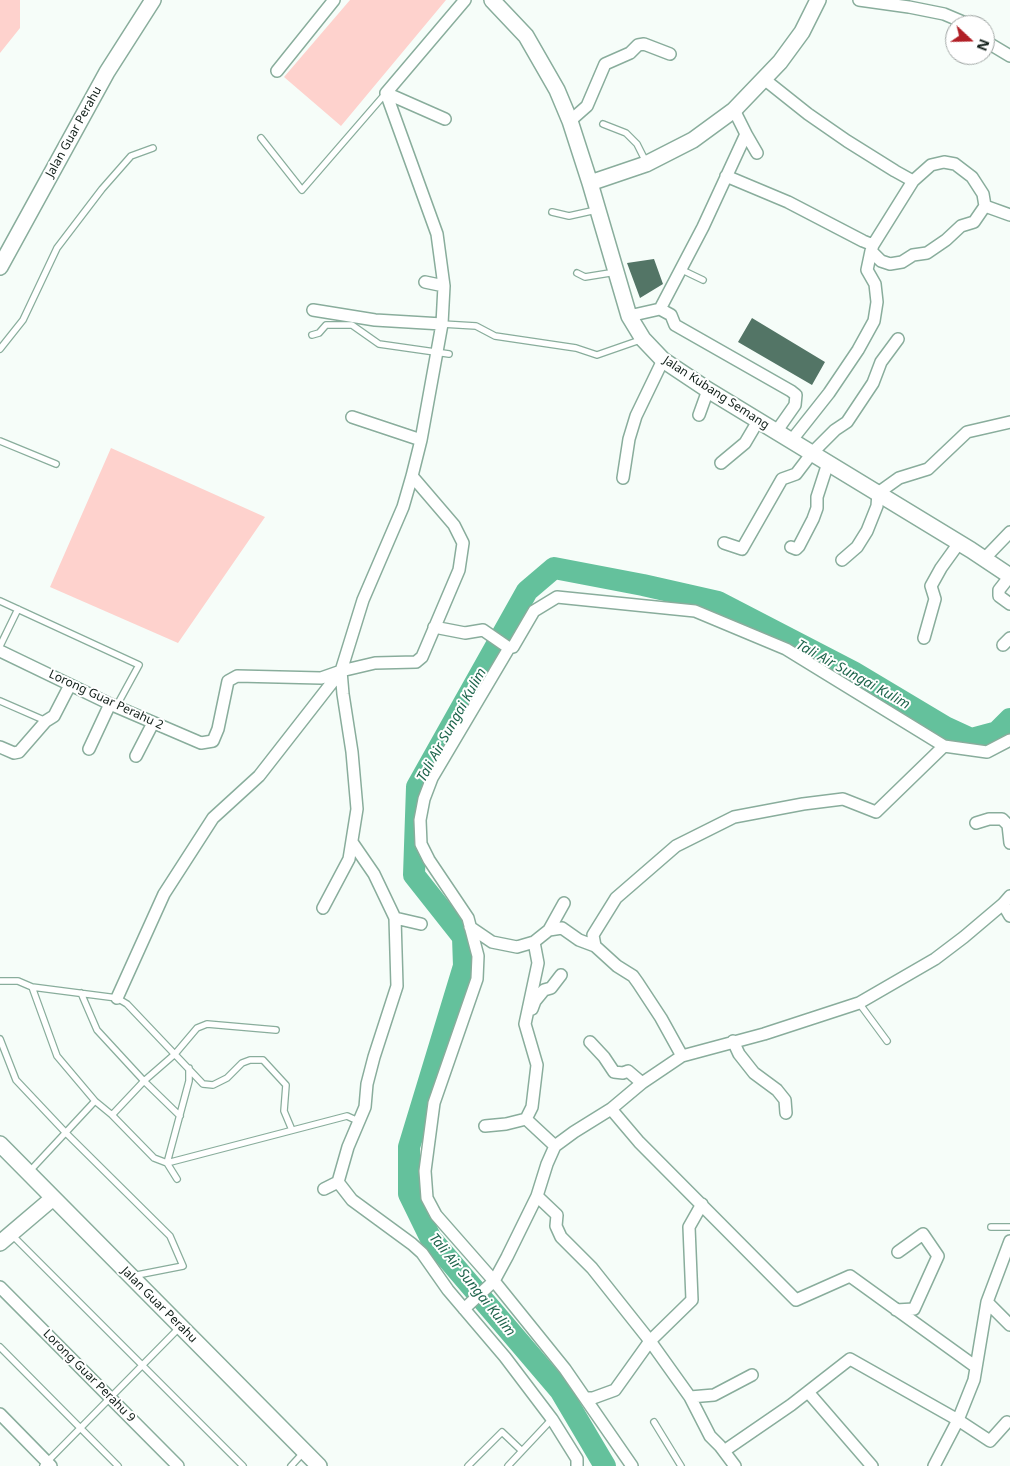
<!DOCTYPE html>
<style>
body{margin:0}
#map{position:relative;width:1010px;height:1466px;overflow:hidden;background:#f6fdf9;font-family:"Noto Sans",sans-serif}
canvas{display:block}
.north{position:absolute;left:945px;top:15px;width:50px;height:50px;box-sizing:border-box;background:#fff;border:1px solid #9fa5a3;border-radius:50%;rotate:111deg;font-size:14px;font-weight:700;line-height:20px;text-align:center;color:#101e18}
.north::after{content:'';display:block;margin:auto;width:18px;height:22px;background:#b11f26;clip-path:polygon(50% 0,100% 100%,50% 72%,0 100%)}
</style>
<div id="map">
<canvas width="1010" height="1466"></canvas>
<div class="north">N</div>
</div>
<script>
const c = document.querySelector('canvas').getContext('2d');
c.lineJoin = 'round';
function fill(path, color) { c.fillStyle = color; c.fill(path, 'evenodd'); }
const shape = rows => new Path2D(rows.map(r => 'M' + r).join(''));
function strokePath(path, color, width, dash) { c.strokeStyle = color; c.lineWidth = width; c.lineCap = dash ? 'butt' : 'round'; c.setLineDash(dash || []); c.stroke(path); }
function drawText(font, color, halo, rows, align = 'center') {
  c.font = font + ' "Noto Sans",sans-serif'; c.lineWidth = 4; c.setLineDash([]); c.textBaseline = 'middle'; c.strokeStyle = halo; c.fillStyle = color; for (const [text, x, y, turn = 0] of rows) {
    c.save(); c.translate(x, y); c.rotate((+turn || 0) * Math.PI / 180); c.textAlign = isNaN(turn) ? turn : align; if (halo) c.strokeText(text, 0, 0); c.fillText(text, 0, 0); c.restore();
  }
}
fill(shape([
 [0,0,20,0,20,28,0,53],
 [350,0,446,0,341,126,284,77],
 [111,448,265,517,178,643,50,587]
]), '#fed2cd');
strokePath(shape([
 [605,1466,560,1390,431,1239,409,1194,409,1147,464,966,463,937,414,875,417,787,527,591,554,568,643,585,718,602,853,672,945,727,971,739,997,732,1010,719]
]), '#64c19c', 22);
fill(shape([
 [654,259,663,284,640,298,627,263],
 [752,318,825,362,812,385,738,342]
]), '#537566');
const lane = shape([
 [603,124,626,133,637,144,646,162],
 [261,138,302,190,386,93],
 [552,212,569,216,596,210],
 [680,269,703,280],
 [577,273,585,277,616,272],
 [442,324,476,326,495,336,576,348,597,355,643,339],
 [312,335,319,333,326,325,352,325,379,344,449,354],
 [0,349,23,320,57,248,102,189,131,156,153,148],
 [0,441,56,464],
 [0,601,139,665,116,707],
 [0,646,18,609],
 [0,701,46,721],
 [0,981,18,981,32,987,57,1056,95,1101,112,1115,154,1158,167,1163,177,1179],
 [32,987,117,998,127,1004,203,1084,213,1085,227,1078,242,1063,250,1060,263,1060,286,1085,284,1111,292,1130],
 [81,993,97,1030,144,1081,180,1116],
 [859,1003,887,1041],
 [0,1039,16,1080,66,1133,170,1236,183,1266,132,1276],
 [112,1115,144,1081,175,1054,197,1028,207,1024,276,1030],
 [167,1163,347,1116,358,1121],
 [167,1163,189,1081,189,1068],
 [28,1173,95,1101],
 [991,1227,1010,1227],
 [11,1234,243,1466],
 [0,1347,118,1466],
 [654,1422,681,1466],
 [43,1466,179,1328],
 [291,1466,303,1453],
 [468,1466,502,1432,522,1451],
 [508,1466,552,1419]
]);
const street = shape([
 [859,0,909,7,944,14,963,22,966,25],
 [985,41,1010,56],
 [277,71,334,0],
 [764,79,808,114,847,141,895,171,913,181,931,165,944,162,955,164,972,177,983,194,985,206,974,222,961,226,946,240,927,253,913,255,902,262,890,264,881,261,871,251,873,245,913,181],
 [386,93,465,0],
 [386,93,445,119],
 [570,121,587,106,605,64,630,53,638,45,644,44,670,54],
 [746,134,757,153],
 [726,176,788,202,863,241,873,245],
 [985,206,1010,215],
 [425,282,444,286],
 [660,309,703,227,746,134,734,110],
 [313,310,375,320,442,324],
 [629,316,660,309,671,315,675,325,791,391,796,395,795,405,776,432],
 [699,415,708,390],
 [352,417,421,440],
 [791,441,829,393,858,350,874,321,877,302,875,284,867,270,871,251],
 [721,463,745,443,758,421],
 [623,478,629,439,636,416,663,360],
 [724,543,742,549,782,479,796,474,812,453,835,430,847,422,873,383,881,362,898,339],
 [791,547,796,549,799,546,813,519,817,508,817,497,828,463],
 [984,559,1010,532],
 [842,560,857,547,867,531,877,506,878,493,899,478,928,469,967,432,1010,422],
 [1010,576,999,590,999,596,1010,604],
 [434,627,465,633,483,630,509,648,432,778,424,799,420,820,421,844,429,860,468,918,478,956,477,979,434,1103,425,1171,427,1198,436,1215,494,1281,565,1369,632,1466],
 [924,638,935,599,931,586,941,568,959,543],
 [1003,645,1010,638],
 [509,648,513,647,534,611,557,597,695,611,786,649,944,746,987,752,1010,740],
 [0,651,110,704,201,743,213,741,218,729,228,681,237,676,321,678,341,671,375,663,416,662,422,657,459,570,463,543,454,525,412,476],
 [0,747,14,753,19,752,46,721,54,716,70,685],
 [89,749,110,704],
 [136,756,153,723],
 [976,823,989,819,1002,819,1008,825,1010,843],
 [352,842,374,874,395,918,397,986,374,1057,367,1084,365,1107,348,1147,338,1182,352,1200,412,1244,422,1253,448,1290,505,1357,552,1419,577,1459,577,1466],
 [1003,904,1010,916],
 [323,908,349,859,357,809,352,752,343,694,341,671],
 [395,918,421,924],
 [470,927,492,942,517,947,534,942,549,930,562,928,579,940,595,946,617,966,633,976,638,983,661,1018,682,1056],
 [549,930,564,903],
 [595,946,593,935,616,898,676,846,734,817,803,804,843,799,876,812,944,746],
 [117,998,164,894,213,818,259,776,341,671,363,600,403,507,412,476,421,440,442,324,444,286,437,234,386,93],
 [532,1009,535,1001,544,990,551,988,561,975],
 [733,1041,739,1054,754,1073,777,1090,785,1100,786,1113],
 [590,1042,604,1057,614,1072,623,1073,628,1071,642,1083],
 [611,1109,639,1142,796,1300,850,1276,976,1367],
 [526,1119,532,1107,537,1065,525,1024,538,963,534,942],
 [485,1126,506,1124,526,1119,555,1146],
 [324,1189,338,1182],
 [537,1196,557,1215,556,1226,561,1237,592,1268,650,1341,690,1397,710,1436,720,1446,735,1466],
 [0,1287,178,1466],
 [987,1302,1010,1325],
 [464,1309,494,1281,507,1257,537,1196,547,1164,555,1146,574,1132,611,1109,642,1083,682,1056,764,1034,859,1003,935,959,964,937,1003,904,1010,896],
 [896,1310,914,1309,938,1256,923,1234,898,1252],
 [808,1392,872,1466],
 [690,1397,714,1395,752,1375],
 [585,1398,593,1398,615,1390,650,1341,692,1300,689,1227,702,1204],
 [0,1414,51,1466],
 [724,1451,791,1405,850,1359,958,1420,990,1441,1007,1422],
 [934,1466,958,1420,974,1380,987,1302,1010,1241]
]);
const secondary = shape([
 [492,0,526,36,557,90,570,121,590,183,629,316,643,339,663,360,708,390,971,550,1010,576],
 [590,183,646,164,693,140,734,110,780,62,802,32,818,0],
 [0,267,107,72,153,0],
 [0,1144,319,1466],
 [0,1243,53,1198]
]);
strokePath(lane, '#89ad9c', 8);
strokePath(street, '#89ad9c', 14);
strokePath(secondary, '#89ad9c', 18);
strokePath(lane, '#fff', 5.5);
strokePath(street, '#fff', 11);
strokePath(secondary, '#fff', 15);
drawText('12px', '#101e18', '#fff', [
 ["Jalan Guar Perahu",74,132,-61],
 ["Jalan Kubang Semang",716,393,33],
 ["Lorong Guar Perahu 2",106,700,25],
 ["Jalan Guar Perahu",159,1305,45],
 ["Lorong Guar Perahu 9",89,1376,45]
]);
drawText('italic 14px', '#20664d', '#fff', [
 ["Tali Air Sungai Kulim",853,675,29],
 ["Tali Air Sungai Kulim",452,725,-61],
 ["Tali Air Sungai Kulim",472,1285,51]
]);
</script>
